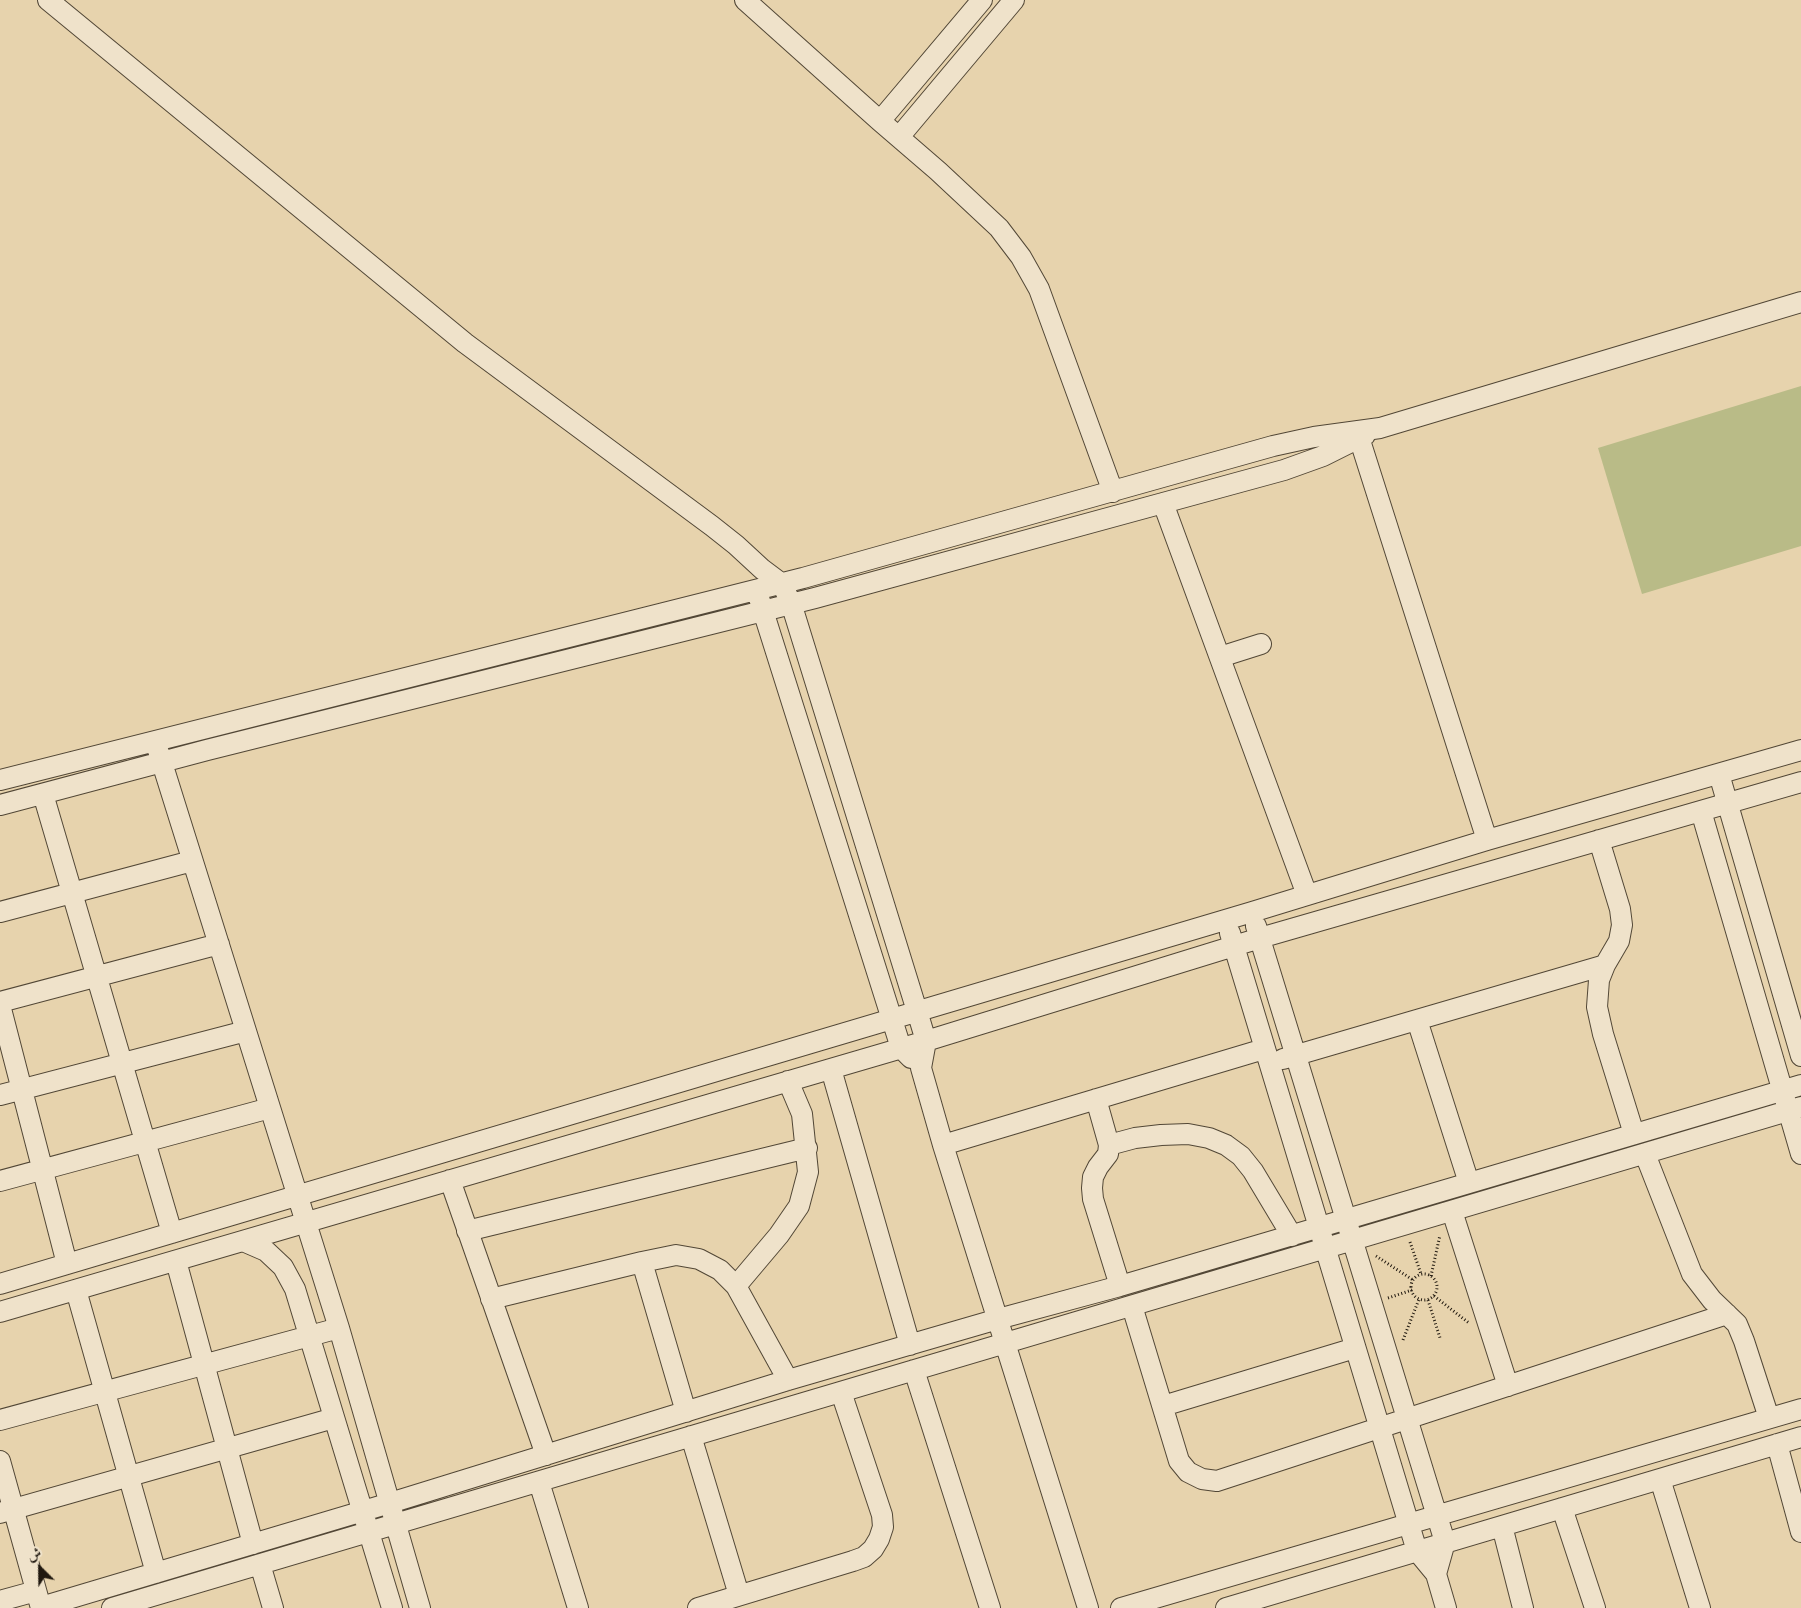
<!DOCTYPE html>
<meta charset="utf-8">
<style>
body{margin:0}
#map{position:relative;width:1801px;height:1608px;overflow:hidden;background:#e7d3ad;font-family:"Gentium Book Plus",Amiri,serif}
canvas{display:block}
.north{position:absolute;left:15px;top:1543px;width:50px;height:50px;-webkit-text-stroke:4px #efe2ca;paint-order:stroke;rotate:337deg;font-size:14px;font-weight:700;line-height:20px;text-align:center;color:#20180f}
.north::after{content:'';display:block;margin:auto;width:18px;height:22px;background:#20180f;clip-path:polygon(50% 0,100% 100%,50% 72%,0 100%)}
</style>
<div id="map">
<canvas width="1801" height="1608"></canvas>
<div class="north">ش</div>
</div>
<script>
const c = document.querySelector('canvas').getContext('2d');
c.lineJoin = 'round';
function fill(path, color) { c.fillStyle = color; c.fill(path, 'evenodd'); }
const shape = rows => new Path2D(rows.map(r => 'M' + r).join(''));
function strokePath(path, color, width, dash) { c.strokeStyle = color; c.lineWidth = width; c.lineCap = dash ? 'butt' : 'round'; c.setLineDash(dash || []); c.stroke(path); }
fill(shape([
 [1801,386,1801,546,1642,594,1598,448]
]), '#b9bb87');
const minor = shape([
 [48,0,465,343,712,526,736,545,762,569,782,584,791,603,917,1011,926,1041,921,1068,943,1145,1088,1608],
 [745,0,880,121,938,171,999,228,1021,257,1039,289,1113,492],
 [880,121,982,0],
 [899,137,1014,0],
 [1357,431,1487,840],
 [1163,503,1307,895],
 [759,598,901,1048,911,1058],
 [1220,657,1261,644],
 [158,750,339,1328,420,1608],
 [1719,774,1801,1056],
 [0,780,803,578,1273,446,1314,437,1380,428,1801,302],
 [43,794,172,1233],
 [0,805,207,750,815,598,1284,470,1323,456,1365,435],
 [1701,811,1801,1154],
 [1599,840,1620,909,1622,925,1619,941,1605,965,1599,980,1597,1007,1603,1034,1634,1134],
 [0,912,192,861],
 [1256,926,1445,1542,1436,1574],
 [1230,933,1417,1551,1436,1574,1446,1608],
 [0,1002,219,944],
 [0,1005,67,1264],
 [1417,1020,1469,1183],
 [1283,1059,1605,965],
 [831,1069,910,1345],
 [0,1095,246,1031],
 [1096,1099,1109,1145,1108,1154,1098,1167,1093,1177,1092,1188,1093,1199,1120,1286],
 [943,1145,1264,1049],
 [1109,1145,1135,1138,1161,1135,1188,1134,1209,1138,1226,1145,1241,1156,1253,1171,1292,1236],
 [1645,1154,1692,1274,1712,1300,1737,1324,1744,1341,1769,1418],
 [450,1180,546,1455],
 [0,1181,270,1108],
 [1452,1211,1508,1386],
 [467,1231,807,1148],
 [243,1241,266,1251,283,1267,295,1289,392,1608],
 [176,1261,253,1544],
 [642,1262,686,1412],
 [0,1284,1252,912,1487,840,1801,750],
 [736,1286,779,1235,799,1206,808,1172,802,1114,788,1081],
 [76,1290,156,1573],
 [491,1299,642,1262,676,1255,699,1259,720,1270,736,1286,788,1380],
 [1132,1306,1179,1461,1188,1472,1202,1479,1217,1481,1727,1314],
 [0,1312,926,1041,1260,938,1801,782],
 [914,1370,990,1608],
 [1163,1406,1355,1348],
 [0,1420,339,1328],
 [691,1436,739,1595],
 [1777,1444,1801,1532],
 [0,1461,41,1608],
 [1660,1479,1700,1608],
 [539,1482,578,1608],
 [1562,1508,1595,1608],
 [0,1513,334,1418],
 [1502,1526,1523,1608],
 [260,1564,273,1608],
 [0,1601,36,1591],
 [41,1607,390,1503,788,1380,998,1319,1120,1286,1801,1085],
 [112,1608,1801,1107],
 [698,1608,853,1561,864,1557,873,1549,879,1539,883,1527,882,1515,841,1392],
 [1121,1608,1801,1409],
 [1226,1608,1801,1437]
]);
strokePath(minor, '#524736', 22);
strokePath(shape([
 [1410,1242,1421,1274],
 [1376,1256,1413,1280],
 '1411 1287a13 13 0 1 1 26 0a13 13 0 1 1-26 0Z',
 [1431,1276,1440,1235],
 [1434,1296,1469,1323],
 [1388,1298,1412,1290],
 [1428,1300,1440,1338],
 [1403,1340,1419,1299]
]), '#20180f', 3, [1, 2.5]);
strokePath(minor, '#efe2ca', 20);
</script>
